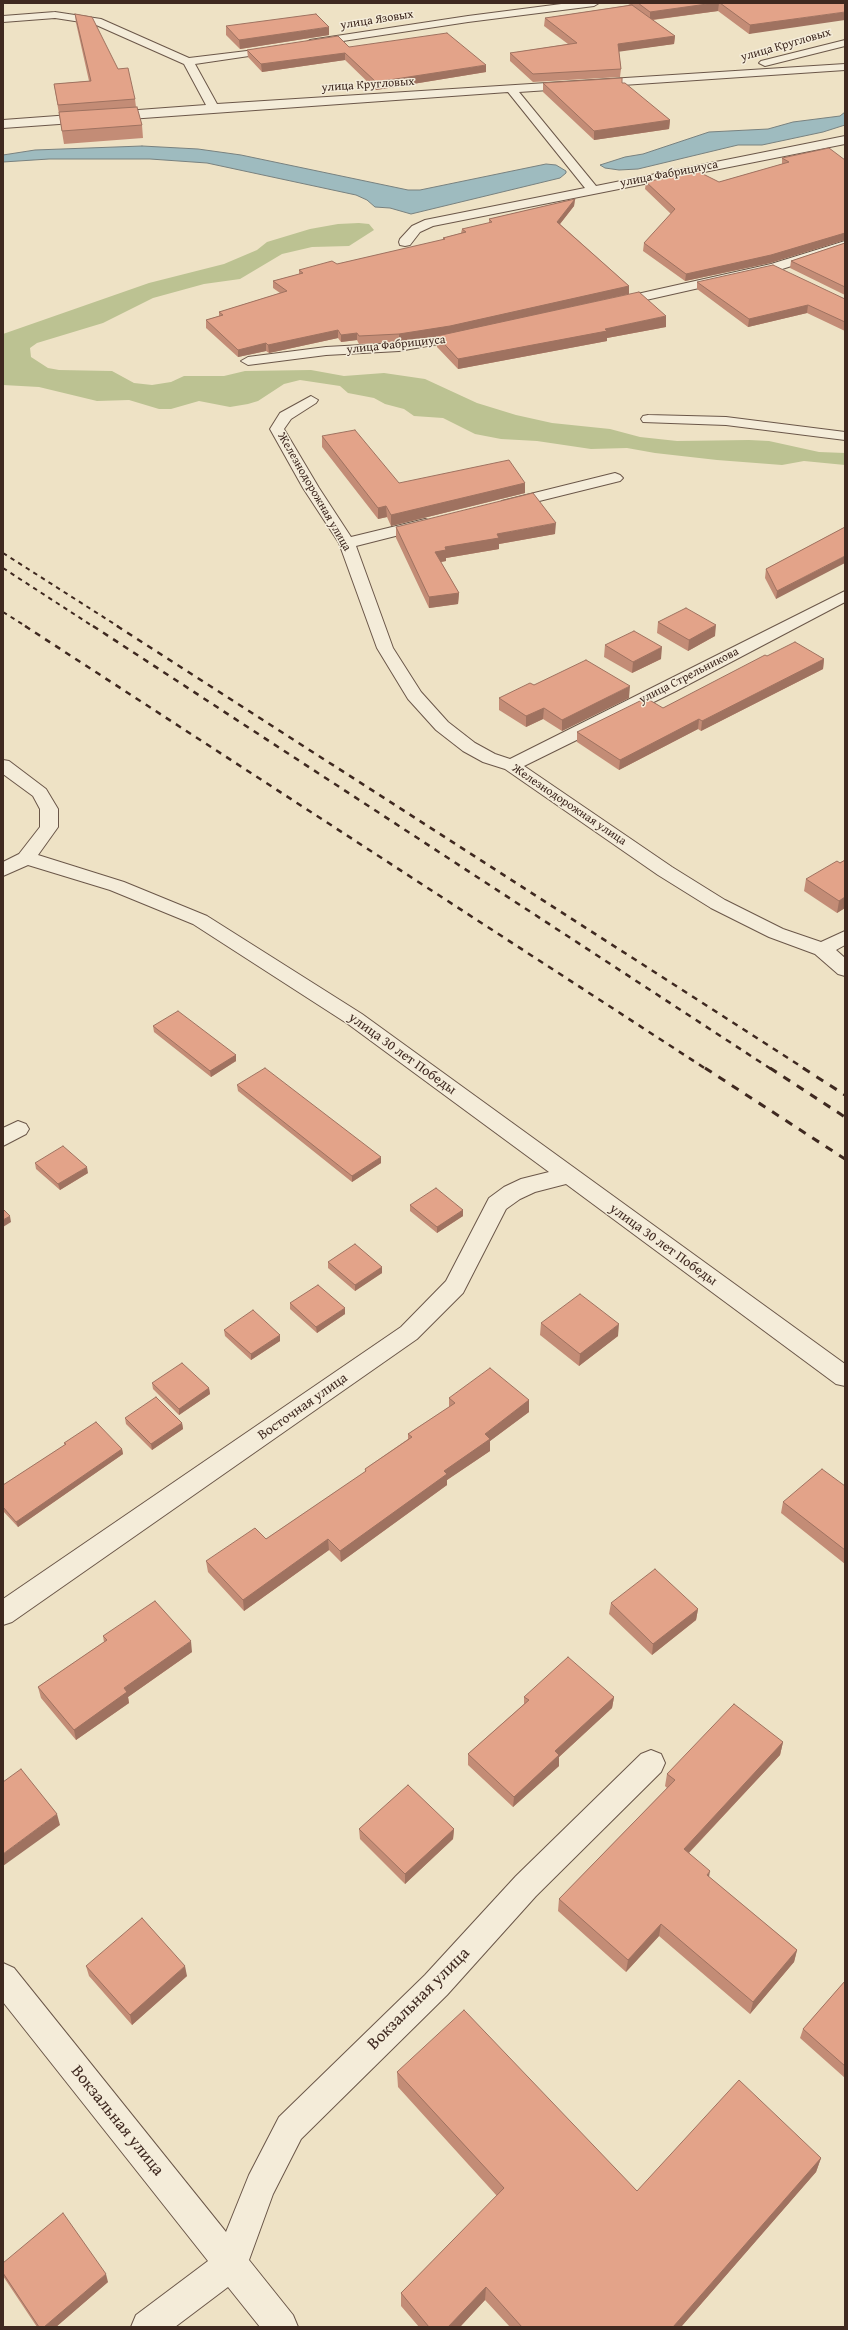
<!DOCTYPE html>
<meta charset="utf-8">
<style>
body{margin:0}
#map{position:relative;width:848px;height:2330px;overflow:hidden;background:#eee2c5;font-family:"Gentium Book Plus",serif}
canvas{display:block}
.frame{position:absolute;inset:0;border:4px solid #3f2920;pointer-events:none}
</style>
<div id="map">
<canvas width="848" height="2330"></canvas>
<div class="frame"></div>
</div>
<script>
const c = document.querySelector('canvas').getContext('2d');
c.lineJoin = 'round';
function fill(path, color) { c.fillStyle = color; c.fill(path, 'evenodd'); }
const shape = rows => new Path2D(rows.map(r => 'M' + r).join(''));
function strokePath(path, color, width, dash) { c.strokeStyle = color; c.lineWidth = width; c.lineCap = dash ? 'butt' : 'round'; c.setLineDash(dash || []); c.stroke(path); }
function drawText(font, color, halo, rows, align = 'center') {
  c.font = font + ' "Gentium Book Plus",serif'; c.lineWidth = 3; c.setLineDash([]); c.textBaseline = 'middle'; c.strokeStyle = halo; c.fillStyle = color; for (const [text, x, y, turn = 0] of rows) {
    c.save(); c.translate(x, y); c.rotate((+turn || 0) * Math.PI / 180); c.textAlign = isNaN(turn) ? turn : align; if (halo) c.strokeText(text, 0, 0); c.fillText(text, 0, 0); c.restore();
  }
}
fill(shape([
 [359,223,369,224,374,230,349,246,312,247,282,254,240,279,204,284,153,298,103,323,37,343,30,348,31,357,48,368,59,370,112,371,134,383,152,385,171,382,184,376,224,376,245,371,311,370,344,376,384,373,425,379,477,403,516,415,552,423,610,429,640,437,677,441,749,440,769,441,819,452,845,453,845,465,804,461,782,465,717,460,655,453,627,448,591,449,537,441,501,439,475,434,443,418,414,416,404,409,385,404,374,398,348,393,340,386,300,380,284,384,258,401,248,404,230,407,199,401,171,409,159,409,129,400,97,401,39,387,3,385,3,334,149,283,224,264,257,250,267,242,310,229,338,224]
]), '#bcc292');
const water = shape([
 [845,112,845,125,823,132,762,145,738,145,638,169,619,170,605,168,600,165,625,157,643,154,709,132,768,129,793,122,840,116,845,112],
 [142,146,198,149,241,155,408,190,420,190,546,164,556,165,566,171,566,173,560,178,411,214,390,208,375,207,367,200,356,195,207,163,150,159,49,159,3,162,3,155,35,150,142,146]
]);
fill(water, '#9ebbbf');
strokePath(water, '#78817f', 1);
const minor = shape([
 [569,3,599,3,594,6,468,22,310,46,305,43,310,40,468,16,569,3],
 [55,12,101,19,189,58,280,47,281,49,276,52,195,64,217,104,845,64,845,70,519,92,596,186,845,136,845,144,433,226,420,232,410,245,405,246,400,245,399,242,400,239,412,226,425,220,585,188,508,92,3,128,3,120,206,105,184,64,94,24,55,18,3,22,3,16,55,12],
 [845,40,845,46,765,66,759,63,761,61,845,40],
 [845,241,845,249,779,270,615,307,608,303,615,299,771,264,845,241],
 [467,331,472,332,474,335,472,338,399,351,326,355,248,365,241,361,248,357,326,347,399,343,467,331],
 [311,396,318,400,316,403,291,419,284,429,319,488,351,537,425,519,431,521,433,524,431,527,356,546,393,648,421,692,448,722,475,743,495,754,510,759,845,591,845,602,676,691,524,766,672,867,725,900,783,929,821,942,845,931,845,945,836,950,845,958,845,976,838,974,815,954,769,937,711,908,658,875,505,769,483,762,463,751,436,730,408,699,377,648,339,543,303,488,270,429,280,413,311,396],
 [648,415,726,417,845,432,845,440,726,425,643,422,641,419,643,416,648,415],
 [615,473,620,475,623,478,620,481,507,509,502,507,499,504,502,501,615,473],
 [3,760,9,761,46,789,58,809,58,827,38,855,124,882,207,916,362,1014,845,1364,845,1386,836,1384,566,1184,535,1192,520,1199,506,1209,463,1293,417,1339,12,1622,3,1625,3,1599,401,1327,446,1281,489,1198,504,1187,521,1179,549,1172,348,1024,193,924,110,890,28,865,3,876,3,862,19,854,40,827,40,809,33,796,3,774,3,760],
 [18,1121,26,1124,29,1129,26,1134,3,1146,3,1128,18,1121],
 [651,1750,661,1754,665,1763,661,1772,536,1896,447,1995,301,2139,273,2194,249,2260,293,2315,298,2327,260,2327,228,2287,175,2327,131,2327,136,2315,208,2261,3,2002,3,1963,14,1968,226,2232,249,2175,279,2117,425,1975,516,1876,641,1754,651,1750]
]);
strokePath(minor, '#6b5749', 2);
fill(minor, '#f4ecd9');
strokePath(shape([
 [3,553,119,627],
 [3,568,94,627],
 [3,612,27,627]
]), '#3f2920', 2, [4.5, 4.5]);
strokePath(shape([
 [25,626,706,1069],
 [93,626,771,1069],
 [117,626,805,1069]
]), '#3f2920', 2.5, [6, 6]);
strokePath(shape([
 [705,1068,845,1159],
 [770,1068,845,1117],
 [803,1068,845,1095]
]), '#3f2920', 3, [8, 8]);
fill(shape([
 [626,3,845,3,749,34,718,11,653,20,675,36,674,44,619,51,621,69,620,77,533,82,510,61,510,53,568,44,544,26,545,18,630,5],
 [75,14,118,69,135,99,136,107,142,125,143,138,64,144,54,84,89,81,76,23],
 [226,26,329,35,240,49,226,35],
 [349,47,486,72,376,90,345,60,262,72,248,57,247,50],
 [543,83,622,83,670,120,669,129,594,140,543,92],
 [782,158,845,160,845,240,770,263,685,281,643,251,644,243,671,214,645,189,646,182,719,182,782,164],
 [575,199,574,206,560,224,629,286,629,294,453,333,666,327,607,338,607,341,458,369,437,347,437,336,450,334,399,342,359,344,357,340,341,342,338,338,269,353,266,351,238,357,206,328,206,320,219,316,219,312,280,293,273,288,273,281,299,274,299,270,337,264,443,240,443,238,461,233,462,229,489,223,489,219],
 [845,243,845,295,790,268,791,261],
 [697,282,845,299,845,331,807,313,748,327,697,289],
 [322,436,399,483,525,483,525,493,391,526,387,517,378,519,322,447],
 [396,527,555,534,499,544,499,549,446,558,446,561,441,562,459,593,458,604,429,608,396,538],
 [845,527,776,599,765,578,766,569],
 [658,622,715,636,688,651,657,633],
 [605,645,661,659,632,673,604,657],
 [767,656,824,659,823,669,701,731,698,729,619,770,577,742,577,732,663,708],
 [534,685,629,698,562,731,543,719,526,727,499,710,499,698],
 [845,860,845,908,837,913,804,891,806,879],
 [153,1026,236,1055,236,1061,211,1077,154,1032],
 [237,1085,381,1163,352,1182,238,1091],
 [35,1163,88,1173,60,1190,36,1169],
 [410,1205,463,1210,463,1216,437,1233,410,1211],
 [328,1262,382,1267,382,1273,355,1291,328,1268],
 [290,1303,345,1314,317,1333,290,1309],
 [541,1323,618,1336,579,1366,540,1335],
 [224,1330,280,1341,251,1360,225,1336],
 [152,1383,209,1388,210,1394,179,1415,153,1389],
 [449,1398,529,1400,529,1412,490,1441,490,1451,447,1480,447,1485,341,1562,329,1550,244,1611,208,1572,206,1561,266,1539,365,1472,365,1469,408,1439,408,1434,449,1407],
 [125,1418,182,1423,183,1429,152,1450,126,1424],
 [64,1443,122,1449,123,1454,18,1527,3,1511,3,1485,65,1445],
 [845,1486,845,1564,781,1513,783,1502],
 [611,1603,698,1609,696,1620,652,1655,609,1614],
 [103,1636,192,1652,128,1697,129,1703,76,1740,41,1698,38,1687,104,1642],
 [524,1697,614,1697,612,1708,559,1757,559,1766,513,1807,468,1765,468,1754,524,1704],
 [783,1742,780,1755,689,1853,709,1877,797,1950,794,1962,750,2014,659,1936,626,1972,558,1911,559,1899,667,1788,665,1786,667,1774],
 [359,1829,454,1829,453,1839,405,1884,360,1839],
 [86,1966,187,1976,132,2025,89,1976],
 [845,1981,845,2078,800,2038,803,2029],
 [397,2072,637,2191,821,2158,816,2172,681,2327,510,2327,485,2300,460,2327,419,2327,401,2306,401,2293,497,2196,398,2087],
 [3,2263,108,2282,56,2327,37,2327,3,2276]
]), '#c38c76');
fill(shape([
 [714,3,719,3,718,11,650,20,650,12],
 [845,12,845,20,749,34,750,25],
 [329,27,329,35,240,49,239,40],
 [675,36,674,44,617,52,618,44],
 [345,53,345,60,262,72,261,64],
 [486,65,486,72,376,90,376,82],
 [670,120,669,129,594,140,594,131],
 [575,199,574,206,556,229,557,222],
 [845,233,845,240,770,263,685,281,686,274],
 [629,286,629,294,450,334,399,342,399,334],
 [808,305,807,313,748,327,749,319],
 [666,316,666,327,607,338,607,341,458,369,458,359],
 [338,330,338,338,269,353,268,345],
 [357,333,357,340,341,342,341,335],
 [266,343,266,351,238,357,238,350],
 [525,483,525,493,391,526,391,515],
 [386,506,387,517,378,519,378,508],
 [556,523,555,534,499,544,499,549,446,558,446,561,435,563,435,552,445,547,497,534],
 [845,556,845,563,776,599,777,591],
 [459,593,458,604,429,608,429,597],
 [716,625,715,636,688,651,689,640],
 [662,647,661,659,632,673,633,662],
 [824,659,823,669,701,731,702,721],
 [630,686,629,698,562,731,562,720],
 [544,708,543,719,526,727,526,716],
 [699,719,698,729,619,770,620,760],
 [845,897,845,908,837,913,839,901],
 [236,1055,236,1061,211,1077,210,1071],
 [3,1101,4,1107,3,1108],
 [381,1157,381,1163,352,1182,352,1176],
 [87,1167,88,1173,60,1190,58,1184],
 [463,1210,463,1216,437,1233,437,1227],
 [10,1216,11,1222,3,1227,3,1220],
 [382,1267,382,1273,355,1291,355,1285],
 [345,1308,345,1314,317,1333,316,1327],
 [619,1324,618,1336,579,1366,580,1354],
 [280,1335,280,1341,251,1360,251,1354],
 [209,1388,210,1394,179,1415,179,1409],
 [529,1400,529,1412,490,1441,490,1451,447,1480,447,1485,341,1562,340,1551,444,1471,485,1434],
 [182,1423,183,1429,152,1450,151,1444],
 [122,1449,123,1454,18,1527,16,1522],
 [328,1539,329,1550,244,1611,243,1600],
 [698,1609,696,1620,652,1655,653,1644],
 [191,1641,192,1652,128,1697,129,1703,76,1740,74,1730,124,1688],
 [614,1697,612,1708,559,1757,559,1766,513,1807,514,1797,555,1751],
 [783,1742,780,1755,681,1861,684,1849],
 [57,1814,60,1825,3,1866,3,1854],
 [454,1829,453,1839,405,1884,405,1874],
 [710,1871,708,1883,707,1875],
 [661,1924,659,1936,626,1972,628,1960],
 [797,1950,794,1962,750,2014,753,2002],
 [185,1966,187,1976,132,2025,130,2015],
 [821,2158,816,2172,681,2327,673,2327],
 [106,2274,108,2282,56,2327,44,2327],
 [486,2287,485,2300,460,2327,448,2327]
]), '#9f7260');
const building = shape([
 [638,3,714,3,650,12,638,3],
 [720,3,845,3,845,12,750,25,720,3],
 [632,5,675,36,618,44,621,69,533,74,510,53,577,43,545,18,632,5],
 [75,14,92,17,118,69,128,68,135,99,58,105,54,84,91,81,75,14],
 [316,14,329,27,239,40,226,26,316,14],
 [447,33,486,65,376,82,345,53,261,64,247,50,338,36,349,47,447,33],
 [622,78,622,83,625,83,670,120,594,131,543,83,622,78],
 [137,107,142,125,62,131,59,112,137,107],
 [829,148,845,160,845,233,771,255,686,274,644,243,675,209,646,182,697,171,719,182,789,162,782,158,829,148],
 [575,199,557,222,629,286,450,326,399,334,359,336,357,333,341,335,338,330,268,345,266,343,238,350,206,320,223,315,219,312,287,291,273,281,303,273,299,270,332,261,337,264,445,239,443,238,466,232,462,229,492,222,489,219,575,199],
 [845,243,845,287,791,261,845,243],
 [773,265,845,299,845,322,808,305,749,319,697,282,773,265],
 [639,292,666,316,605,329,607,331,458,359,437,336,639,292],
 [355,430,399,483,509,460,525,483,391,515,386,506,378,508,322,436,355,430],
 [533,493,556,523,497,534,499,538,445,547,446,550,435,552,459,593,429,597,396,527,533,493],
 [845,527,845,556,777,591,766,569,845,527],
 [686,608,716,625,689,640,658,622,686,608],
 [634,631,662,647,633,662,605,645,634,631],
 [795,642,824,659,702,721,699,719,620,760,577,732,646,698,663,708,765,655,767,656,795,642],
 [586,660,630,686,562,720,544,708,526,716,499,698,530,683,534,685,586,660],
 [845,860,845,897,839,901,806,879,837,861,840,863,845,860],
 [178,1011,236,1055,210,1071,153,1026,178,1011],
 [265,1068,381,1157,352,1176,237,1085,265,1068],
 [63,1146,87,1167,58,1184,35,1163,63,1146],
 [436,1188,463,1210,437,1227,410,1205,436,1188],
 [3,1209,10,1216,3,1220,3,1209],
 [355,1244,382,1267,355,1285,328,1262,355,1244],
 [318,1285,345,1308,316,1327,290,1303,318,1285],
 [580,1294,619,1324,580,1354,541,1323,580,1294],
 [253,1310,280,1335,251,1354,224,1330,253,1310],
 [182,1363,209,1388,179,1409,152,1383,182,1363],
 [490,1368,529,1400,485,1434,490,1439,444,1471,447,1474,340,1551,328,1539,243,1600,206,1561,255,1528,266,1539,366,1471,365,1469,412,1437,408,1434,455,1403,449,1398,490,1368],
 [156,1397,182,1423,151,1444,125,1418,156,1397],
 [96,1422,122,1449,16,1522,3,1507,3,1485,66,1444,64,1443,96,1422],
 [822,1469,845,1486,845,1550,783,1502,822,1469],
 [655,1569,698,1609,653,1644,611,1603,655,1569],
 [155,1601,191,1641,124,1688,127,1692,74,1730,38,1687,107,1640,103,1636,155,1601],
 [568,1657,614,1697,555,1751,559,1755,514,1797,468,1754,529,1700,524,1697,568,1657],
 [734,1704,783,1742,684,1849,710,1871,707,1875,797,1950,753,2002,661,1924,628,1960,559,1899,675,1780,667,1774,734,1704],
 [21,1769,57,1814,3,1854,3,1782,21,1769],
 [408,1785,454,1829,405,1874,359,1829,408,1785],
 [142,1918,185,1966,130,2015,86,1966,142,1918],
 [845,1981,845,2066,803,2029,845,1981],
 [464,2010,637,2191,739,2080,821,2158,673,2327,522,2327,486,2287,448,2327,429,2327,401,2293,504,2188,397,2072,464,2010],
 [63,2213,106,2274,44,2327,39,2327,3,2273,3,2263,63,2213]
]);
fill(building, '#e3a389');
strokePath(building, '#9f7260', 1);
drawText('12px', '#3f2920', '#f4ecd9', [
 ["улица Язовых",377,20,-9],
 ["улица Кругловых",786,45,-16],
 ["улица Кругловых",368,85,-4],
 ["улица Фабрициуса",669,174,-11],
 ["улица Фабрициуса",396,345,-6],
 ["Железнодорожная улица",314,492,60],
 ["улица Стрельникова",689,676,-27],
 ["Железнодорожная улица",569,805,34]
]);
drawText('14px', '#3f2920', '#f4ecd9', [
 ["улица 30 лет Победы",402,1054,36],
 ["улица 30 лет Победы",663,1245,36],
 ["Восточная улица",303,1407,-35]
]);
drawText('17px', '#3f2920', '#f4ecd9', [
 ["Вокзальная улица",419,1999,-45],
 ["Вокзальная улица",117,2121,51]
]);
</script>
